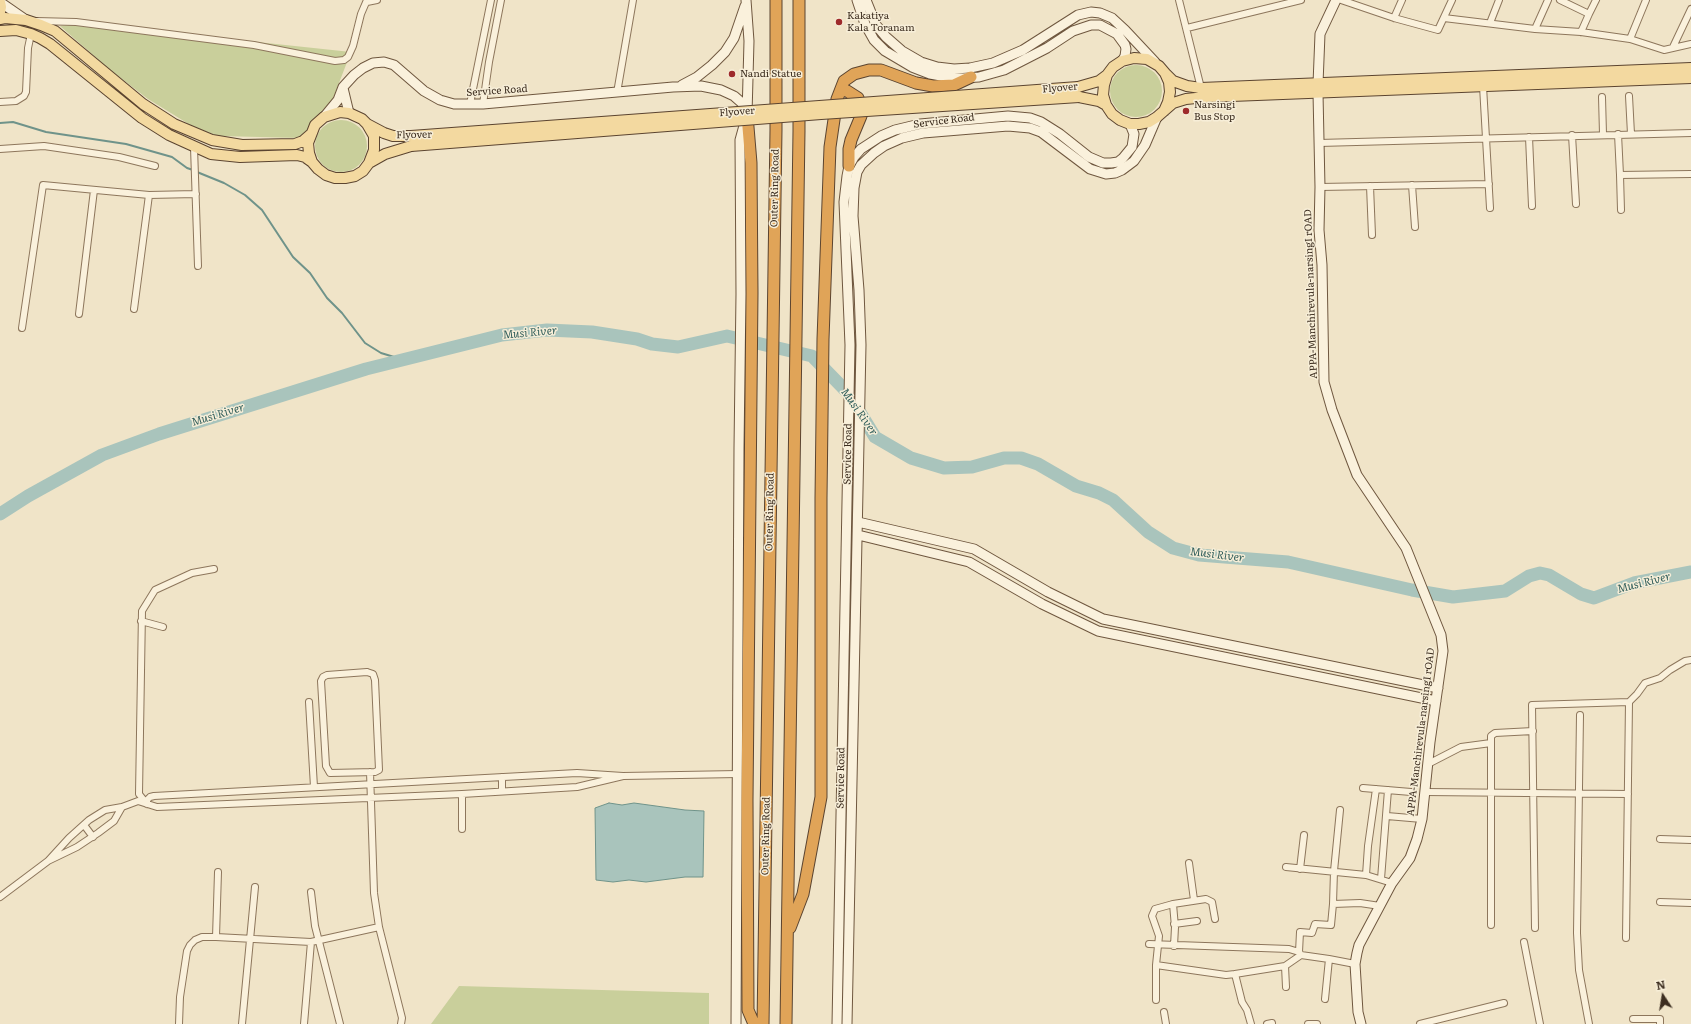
<!DOCTYPE html>
<style>
body{margin:0}
#map{position:relative;width:1691px;height:1024px;overflow:hidden;background:#f0e4c8;font-family:Literata,serif}
canvas{display:block}
.north{position:absolute;left:1643px;top:976px;width:40px;height:40px;-webkit-text-stroke:3px #f7eed8;paint-order:stroke;rotate:348deg;font-size:11px;font-weight:700;line-height:16px;text-align:center;color:#3d2e20}
.north::after{content:'';display:block;margin:auto;width:14px;height:18px;background:#3d2e20;clip-path:polygon(50% 0,100% 100%,50% 72%,0 100%)}
</style>
<div id="map">
<canvas width="1691" height="1024"></canvas>
<div class="north">N</div>
</div>
<script>
const c = document.querySelector('canvas').getContext('2d');
c.lineJoin = 'round';
function fill(path, color) { c.fillStyle = color; c.fill(path, 'evenodd'); }
const shape = rows => new Path2D(rows.map(r => 'M' + r).join(''));
function strokePath(path, color, width, dash) { c.strokeStyle = color; c.lineWidth = width; c.lineCap = dash ? 'butt' : 'round'; c.setLineDash(dash || []); c.stroke(path); }
function drawText(font, color, halo, rows, align = 'center') {
  c.font = font + ' Literata,serif'; c.lineWidth = 3; c.setLineDash([]); c.textBaseline = 'middle'; c.strokeStyle = halo; c.fillStyle = color; for (const [text, x, y, turn = 0] of rows) {
    c.save(); c.translate(x, y); c.rotate((+turn || 0) * Math.PI / 180); c.textAlign = isNaN(turn) ? turn : align; if (halo) c.strokeText(text, 0, 0); c.fillText(text, 0, 0); c.restore();
  }
}
fill(shape([
 [77,24,154,31,351,52,330,106,302,138,218,136,192,126,148,99,109,69,60,26],
 '1110 91a26 26 0 1 1 52 0a26 26 0 1 1-52 0Z',
 '315 146a26 26 0 1 1 52 0a26 26 0 1 1-52 0Z',
 [459,986,709,993,709,1024,431,1024]
]), '#c9cf9b');
const water = shape([
 [609,803,622,805,634,803,685,810,704,811,703,877,685,877,646,882,629,880,613,882,596,880,595,808,609,803]
]);
fill(water, '#a9c4bc');
strokePath(water, '#6f938a', 1);
strokePath(shape([
 [0,123,13,122,46,132,126,144,172,157,187,168,193,170],
 [197,172,224,183,245,195,262,210,293,257,310,273,327,298,342,313,365,343,381,353,404,360]
]), '#6f938a', 2);
strokePath(shape([
 [0,514,28,496,102,455,159,434,366,369,502,335,547,330,592,332,637,339,652,344,678,347,727,336,812,356,848,393,875,437,911,458,944,468,972,467,1004,458,1021,458,1038,464,1076,486,1099,493,1113,500,1148,532,1173,548,1199,555,1288,562,1412,590,1453,597,1505,591,1529,576,1540,573,1549,575,1581,594,1594,598,1634,583,1691,572]
]), '#a9c4bc', 13);
const street = shape([
 [1179,0,1201,88],
 [1341,0,1394,18,1438,30,1452,0],
 [1560,0,1589,14,1596,0],
 [367,2,377,0],
 [1394,18,1402,0],
 [1444,18,1535,29,1548,0],
 [36,21,76,22,254,45,335,61,344,60,348,57,353,46,361,14,367,0],
 [1490,23,1499,0],
 [1187,28,1301,0],
 [1535,29,1581,32,1630,39,1664,50,1691,44],
 [1581,32,1589,14],
 [1630,39,1646,0],
 [1673,47,1691,9],
 [1483,86,1490,208],
 [617,93,633,0],
 [1629,96,1631,134],
 [1602,97,1603,134],
 [0,102,16,101,24,96,26,92,28,48,31,34],
 [470,104,491,0],
 [483,104,489,62,501,0],
 [1618,134,1620,175,1691,174],
 [1572,135,1576,204],
 [1529,137,1532,206],
 [1319,143,1691,133],
 [194,147,198,266],
 [0,149,44,146,119,157,155,166],
 [1620,175,1621,210],
 [1412,185,1415,227],
 [1370,186,1372,235],
 [1320,187,1489,184],
 [134,309,149,195],
 [79,314,94,190],
 [22,328,43,185,149,195,196,194],
 [141,621,163,627],
 [367,672,373,674,375,680,379,770,375,772,330,773,326,766,321,681,323,677,327,675,367,672],
 [309,702,314,787],
 [1629,702,1637,694,1645,683,1660,678,1670,670,1685,661,1691,660],
 [1580,715,1577,933,1579,970,1589,1024],
 [1428,764,1461,747,1491,743],
 [370,772,374,893,379,927,402,1018,401,1024],
 [502,777,502,791],
 [1363,788,1411,792],
 [1426,792,1628,794],
 [462,794,462,829],
 [147,804,147,800,150,797,154,796,577,773,623,776,738,774],
 [147,804,139,794,142,611,155,590,192,573,214,569],
 [1340,810,1334,871,1333,904,1360,903,1380,906],
 [1387,816,1422,819],
 [84,825,93,837],
 [1660,839,1691,840],
 [48,861,77,847,98,833,114,821,122,807,138,801,157,807,462,794,577,787,623,776],
 [1189,863,1194,900],
 [1286,867,1366,875,1392,883],
 [1300,869,1304,835],
 [1366,875,1368,846,1376,789],
 [1381,879,1388,790],
 [311,892,315,926,340,1024],
 [0,897,48,861,69,838,89,820,105,810,122,807],
 [1660,902,1691,903],
 [1173,904,1175,927,1174,946],
 [1215,919,1212,902,1206,899,1173,904,1155,909,1152,916,1159,936,1156,965,1226,975,1235,974,1285,966,1301,955],
 [1174,924,1197,921],
 [1491,925,1491,736,1495,733,1533,731],
 [1535,928,1532,705,1629,702,1626,938],
 [216,937,218,872],
 [1524,942,1540,1024],
 [1149,944,1289,949,1299,952,1301,955,1329,959,1355,964],
 [1299,952,1300,932,1312,933,1315,924,1331,925,1333,904],
 [1156,965,1156,1000],
 [1285,966,1286,987],
 [1235,974,1242,1002,1247,1010,1251,1024],
 [1325,999,1329,959],
 [1164,1012,1166,1024],
 [1633,1019,1660,1019,1660,1024],
 [179,1024,180,997,187,951,190,945,195,940,202,937,216,937,311,942,379,927],
 [242,1024,255,887],
 [304,1024,311,942],
 [1267,1024,1272,1023],
 [1308,1024,1317,1024],
 [1420,1024,1504,1003]
]);
const secondary = shape([
 [857,0,865,24,874,40,885,51,912,67,930,74,952,78,963,78,979,77,1004,70,1047,48,1073,31,1091,25,1100,25,1117,34,1125,45,1126,49,1125,56,1122,61],
 [866,0,876,25,886,37,902,51,921,62,937,67,954,69,970,68,993,63,1023,50,1078,15,1091,12,1100,13,1112,18,1125,30,1155,62],
 [0,2,26,20],
 [1318,84,1320,34,1336,0],
 [682,85,697,77,712,65,725,52,734,38,745,6],
 [343,88,349,113],
 [1318,93,1320,187,1319,230,1322,265,1324,382,1332,410,1357,475,1406,548,1441,635,1443,651,1430,742,1422,819,1417,839,1410,858,1392,883,1359,945,1357,953,1355,964,1358,1012,1361,1024],
 [324,117,338,100,343,87,354,75,363,68,373,63,384,62,394,65,424,91,440,100,454,104,483,104,673,87,701,86,721,90,734,96,742,103,746,113],
 [858,522,974,549,1048,592,1103,619,1438,688],
 [858,535,969,562,1042,604,1098,631,1436,701],
 [736,1024,739,448,741,294,740,140,747,115,749,41,746,0],
 [837,1024,850,345,844,202,847,176,849,166,854,157,861,149,881,136,895,130,920,124,1008,116,1030,118,1041,122,1060,134,1089,157,1103,163,1111,163,1118,162,1123,158,1132,147,1134,134,1130,124],
 [847,1024,861,345,859,290,853,216,854,188,857,172,861,165,874,153,884,146,902,138,923,133,1008,126,1030,128,1041,132,1090,169,1106,174,1115,173,1122,170,1134,161,1145,145,1157,117]
]);
const primary = shape([
 [0,2,1,7,0,12],
 [0,19,5,18,26,20,41,25,55,31,143,104,174,124,212,140,242,145,295,144,303,141,311,134],
 [0,31,16,30,31,34,40,38,50,44,142,118,169,135,211,154,240,157,297,155,305,157,312,162],
 [1166,74,1173,81,1187,86,1201,88,1691,68],
 [1078,87,1099,81,1107,75],
 [1079,97,1099,101,1106,105],
 [1164,111,1168,102,1170,92,1169,82,1165,73,1159,66,1147,59,1134,58,1122,61,1113,67,1107,75,1104,85,1103,95,1106,105,1112,114,1120,120,1130,124,1139,124,1149,122,1157,117,1173,103,1186,99,1206,97,1691,78],
 [367,124,384,133,393,136,411,136],
 [369,163,374,150,374,136,367,124,362,119,349,113,340,112,324,117,315,125,308,143,309,153,312,162,318,169,326,175,335,178,345,178,355,176,363,171,369,163,385,154,411,146]
]);
const highway = shape([
 [841,90,847,91,858,98,862,110,861,116,851,140,849,149,849,166],
 [747,115,751,163,752,293,747,800,748,1010,754,1024],
 [790,928,803,894,821,797,821,498,823,339,830,147,837,99,844,81,854,74,869,70,881,70,916,83,933,86,954,85,971,77],
 [763,1024,776,130,776,0],
 [786,1024,799,131,799,0]
]);
strokePath(street, '#8d765c', 8);
strokePath(secondary, '#6f573f', 11);
strokePath(primary, '#5b4430', 12);
strokePath(highway, '#5b4430', 13);
strokePath(street, '#faf1dc', 6);
strokePath(secondary, '#faf1dc', 9);
strokePath(primary, '#f3d9a0', 10);
strokePath(highway, '#e0a458', 11);
const primaryBridge = shape([
 [411,136,1078,87],
 [411,146,821,114,1079,97]
]);
strokePath(primaryBridge, '#5b4430', 12, []);
strokePath(primaryBridge, '#f3d9a0', 10);
for (const [x, y, r, color] of [
 [839,22,4,"#9e2a2b"],
 [732,74,4,"#9e2a2b"],
 [1186,111,4,"#9e2a2b"]
]) { const dot = new Path2D(); dot.arc(x, y, r, 0, 2 * Math.PI); c.fillStyle = color; c.fill(dot); strokePath(dot, '#f7eed8', 1.5); }
drawText('10px', '#3d2e20', '#f7eed8', [
 ["Kakatiya",847,16],
 ["Kala Toranam",847,28],
 ["Nandi Statue",740,74],
 ["Narsingi",1194,105],
 ["Bus Stop",1194,117]
], 'left');
drawText('10px', '#3d2e20', '#f7eed8', [
 ["Flyover",1060,88,-5],
 ["Service Road",497,91,-4],
 ["Flyover",737,112,-4],
 ["Service Road",944,121,-7],
 ["Flyover",414,135,-1],
 ["Outer Ring Road",775,188,-89],
 ["APPA-Manchirevula-narsingI rOAD",1311,294,-92],
 ["Service Road",848,454,-89],
 ["Outer Ring Road",770,512,-89],
 ["APPA-Manchirevula-narsingI rOAD",1421,732,-83],
 ["Service Road",841,778,-89],
 ["Outer Ring Road",766,836,-89]
]);
drawText('italic 11px', '#2f5d5a', '#f7eed8', [
 ["Musi River",530,333,-5],
 ["Musi River",859,412,55],
 ["Musi River",218,415,-17],
 ["Musi River",1217,555,7],
 ["Musi River",1644,583,-14]
]);
</script>
